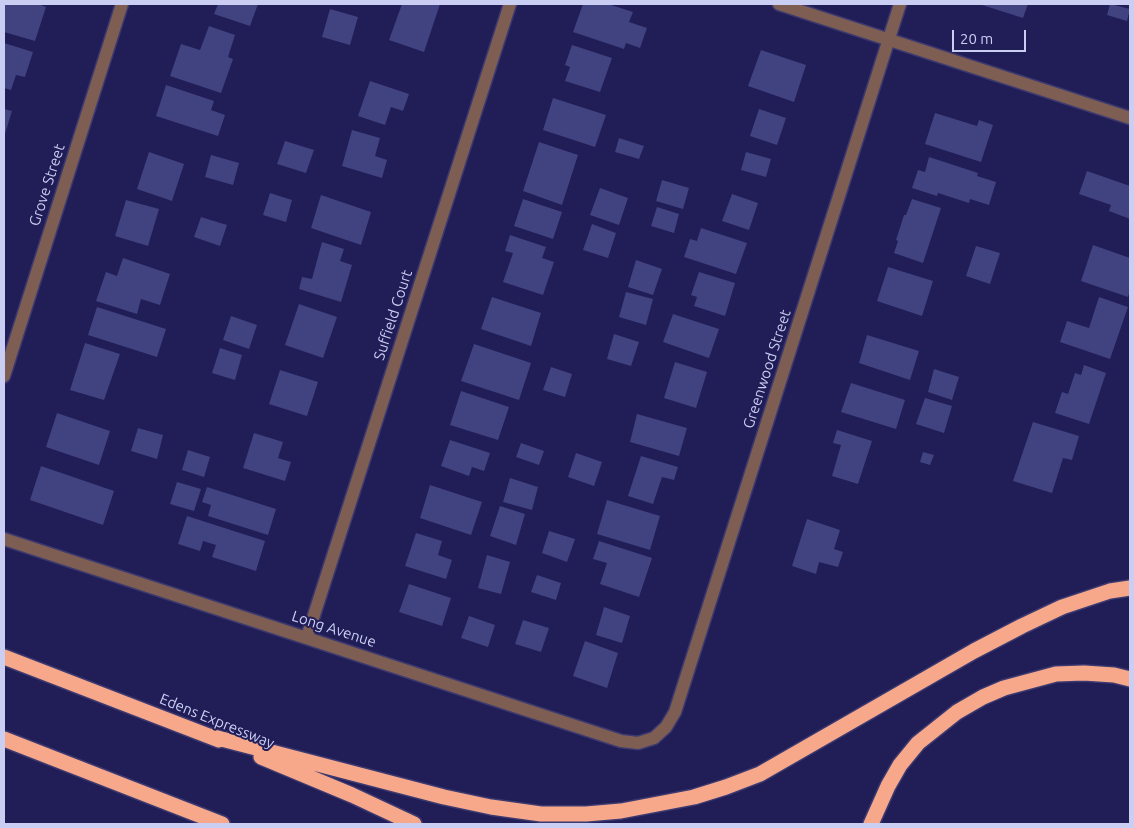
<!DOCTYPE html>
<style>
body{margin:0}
#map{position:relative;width:1134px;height:828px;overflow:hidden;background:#211d57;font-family:Ubuntu,sans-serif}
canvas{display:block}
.frame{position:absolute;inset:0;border:5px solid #cbcef3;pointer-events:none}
.scale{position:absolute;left:952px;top:30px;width:74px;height:22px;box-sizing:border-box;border:2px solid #cbcef3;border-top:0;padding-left:6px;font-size:15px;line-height:18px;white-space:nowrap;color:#cbcef3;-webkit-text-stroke:4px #211d57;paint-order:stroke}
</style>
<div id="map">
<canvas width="1134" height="828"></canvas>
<div class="frame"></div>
<div class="scale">20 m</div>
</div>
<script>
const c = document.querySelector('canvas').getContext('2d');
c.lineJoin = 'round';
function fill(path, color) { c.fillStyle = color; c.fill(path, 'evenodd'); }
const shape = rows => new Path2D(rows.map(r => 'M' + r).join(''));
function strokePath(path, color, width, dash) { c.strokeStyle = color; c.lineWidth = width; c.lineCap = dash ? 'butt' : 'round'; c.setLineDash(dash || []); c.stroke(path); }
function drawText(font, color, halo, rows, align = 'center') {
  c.font = font + ' Ubuntu,sans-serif'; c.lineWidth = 4; c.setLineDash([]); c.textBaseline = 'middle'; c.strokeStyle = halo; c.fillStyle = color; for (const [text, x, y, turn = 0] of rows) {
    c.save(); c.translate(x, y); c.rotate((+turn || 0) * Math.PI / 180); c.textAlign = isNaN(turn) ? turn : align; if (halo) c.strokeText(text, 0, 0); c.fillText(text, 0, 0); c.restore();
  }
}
fill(shape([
 [5,4,38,4,46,7,35,41,4,32],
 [218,4,258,4,250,26,214,14],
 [402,4,440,4,424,52,389,40],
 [583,4,608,4,633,12,629,22,647,28,640,48,626,43,624,49,573,32],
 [979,4,1028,4,1023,18],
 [1110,4,1130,9,1127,21,1107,15],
 [330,9,358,17,350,45,322,37],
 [209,26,235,35,228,57,233,59,221,93,170,76,181,44,200,50],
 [4,43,33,52,25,77,16,75,11,90,4,88],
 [572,45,612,58,600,92,565,81,570,67,565,65],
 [761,50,806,65,794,102,748,86],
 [370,81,409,94,403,111,391,107,385,125,358,116],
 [166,85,214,101,211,110,225,115,218,136,156,116],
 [553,98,606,115,595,147,543,130],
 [4,109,12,111,4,137],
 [759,109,786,118,777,145,750,136],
 [935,113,977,126,979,120,993,125,981,162,925,144],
 [352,130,380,138,375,156,387,160,382,178,342,166],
 [619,138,644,146,639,159,615,152],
 [285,141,314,150,306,173,277,164],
 [539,142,578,155,562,205,523,191],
 [149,152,184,164,172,201,137,189],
 [746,152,771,159,766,177,741,170],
 [211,155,239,163,233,185,205,177],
 [929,157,978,173,977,176,996,182,989,205,970,199,969,203,938,193,937,196,912,188,918,170,925,172],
 [1087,171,1130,186,1130,219,1109,211,1111,205,1079,194],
 [662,180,689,188,683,209,656,201],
 [600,188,628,198,619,225,590,215],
 [270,193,292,200,286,222,263,215],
 [732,194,758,203,749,230,722,221],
 [321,195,371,212,361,245,311,228],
 [523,199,562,212,553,239,514,226],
 [912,199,941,208,923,263,894,253,898,241,896,240,904,215,906,215],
 [126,200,159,209,148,246,115,236],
 [657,207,679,214,674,233,651,226],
 [201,217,227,225,220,246,194,237],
 [592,224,616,233,608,258,583,250],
 [701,228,747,243,736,274,684,257,690,239,697,241],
 [510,235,546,247,542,258,554,262,543,295,503,282,513,253,505,251],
 [322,242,344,249,340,261,352,265,341,302,299,289,302,277,312,279],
 [1093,245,1130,258,1130,290,1128,297,1081,281],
 [976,246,1000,253,990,284,966,276],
 [123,258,170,274,160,305,141,299,137,314,96,301,106,272,117,276],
 [636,260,662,269,653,295,628,287],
 [888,267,933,281,922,316,877,301],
 [699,272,735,283,725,316,694,306,697,297,691,295],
 [626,292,653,299,646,325,619,317],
 [492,297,541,313,531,346,481,329],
 [1099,297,1128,307,1110,359,1060,342,1067,321,1089,328],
 [299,304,337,317,323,358,285,345],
 [97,307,166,329,157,357,88,335],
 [673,314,719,329,709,358,663,342],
 [231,316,257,325,249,349,223,340],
 [614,334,639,342,631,366,607,359],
 [867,335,919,351,910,380,859,363],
 [85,343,120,354,104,400,70,390],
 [474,344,531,363,519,400,461,381],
 [220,348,242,355,235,380,212,373],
 [675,362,707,372,696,408,664,398],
 [1084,365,1106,373,1089,424,1055,413,1062,392,1068,394,1075,373,1081,375],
 [551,367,572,374,565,397,543,390],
 [934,369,959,377,952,400,928,392],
 [280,370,318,382,307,416,269,404],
 [851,383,905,400,896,429,841,412],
 [461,391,509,407,498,440,450,425],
 [925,398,952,406,944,433,916,424],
 [57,413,110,431,99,465,46,447],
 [637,414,687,428,679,456,630,442],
 [1033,422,1079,436,1072,460,1063,458,1052,493,1013,481],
 [138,428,163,435,157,459,131,451],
 [837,430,872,441,858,484,832,476,841,445,833,443],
 [254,433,283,442,278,458,291,462,285,481,243,468],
 [450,440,490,453,484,471,472,467,469,476,441,466],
 [521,443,544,451,539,465,516,457],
 [188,450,210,457,204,477,182,470],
 [923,452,934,455,930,465,920,462],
 [576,453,602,462,594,486,568,477],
 [641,456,678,467,674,480,662,477,653,504,628,496],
 [41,466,114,491,103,525,30,500],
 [510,478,538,487,532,510,503,502],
 [177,482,201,489,194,511,170,504],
 [430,485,482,502,471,535,420,518],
 [207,487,276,509,268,535,208,516,211,505,202,502],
 [607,500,660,516,650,550,597,534],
 [500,506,525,514,516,545,490,536],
 [187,516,265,541,256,571,212,557,216,545,203,541,200,551,178,544],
 [807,519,840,530,834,549,843,552,838,567,819,562,816,574,792,566],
 [549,531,575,539,567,562,542,553],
 [416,533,442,541,438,555,452,560,446,579,405,566],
 [599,541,652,558,639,597,600,584,607,563,593,559],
 [487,555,510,562,501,594,478,588],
 [537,575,561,583,556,600,531,592],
 [409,584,451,598,442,626,399,612],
 [604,607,630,616,622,643,596,635],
 [469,616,495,625,488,647,461,638],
 [523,620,549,628,541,652,515,644],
 [585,641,618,653,607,688,573,676]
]), '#414280');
const minor = shape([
 [779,4,1130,118],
 [4,376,122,4],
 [4,539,621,741,638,743,654,738,666,727,675,712,900,4],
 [307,637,510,4]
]);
const highway = shape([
 [4,657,219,740],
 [210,736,444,797,491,807,541,814,586,814,621,811,694,797,726,787,760,774,974,651,1022,626,1062,607,1110,591,1130,588],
 [4,739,222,824],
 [261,757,352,795,414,824],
 [871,824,888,786,900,765,918,743,957,712,983,697,1004,688,1056,674,1084,673,1114,675,1130,679]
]);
strokePath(minor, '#3c3970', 15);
strokePath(highway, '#3c3970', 18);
strokePath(minor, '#7e5e52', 12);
strokePath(highway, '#f7a88b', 15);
drawText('15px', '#cbcef3', '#211d57', [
 ["Grove Street",47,185,-72],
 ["Suffield Court",393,315,-72],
 ["Greenwood Street",767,369,-72],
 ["Long Avenue",334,629,18],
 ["Edens Expressway",217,721,22]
]);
</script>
